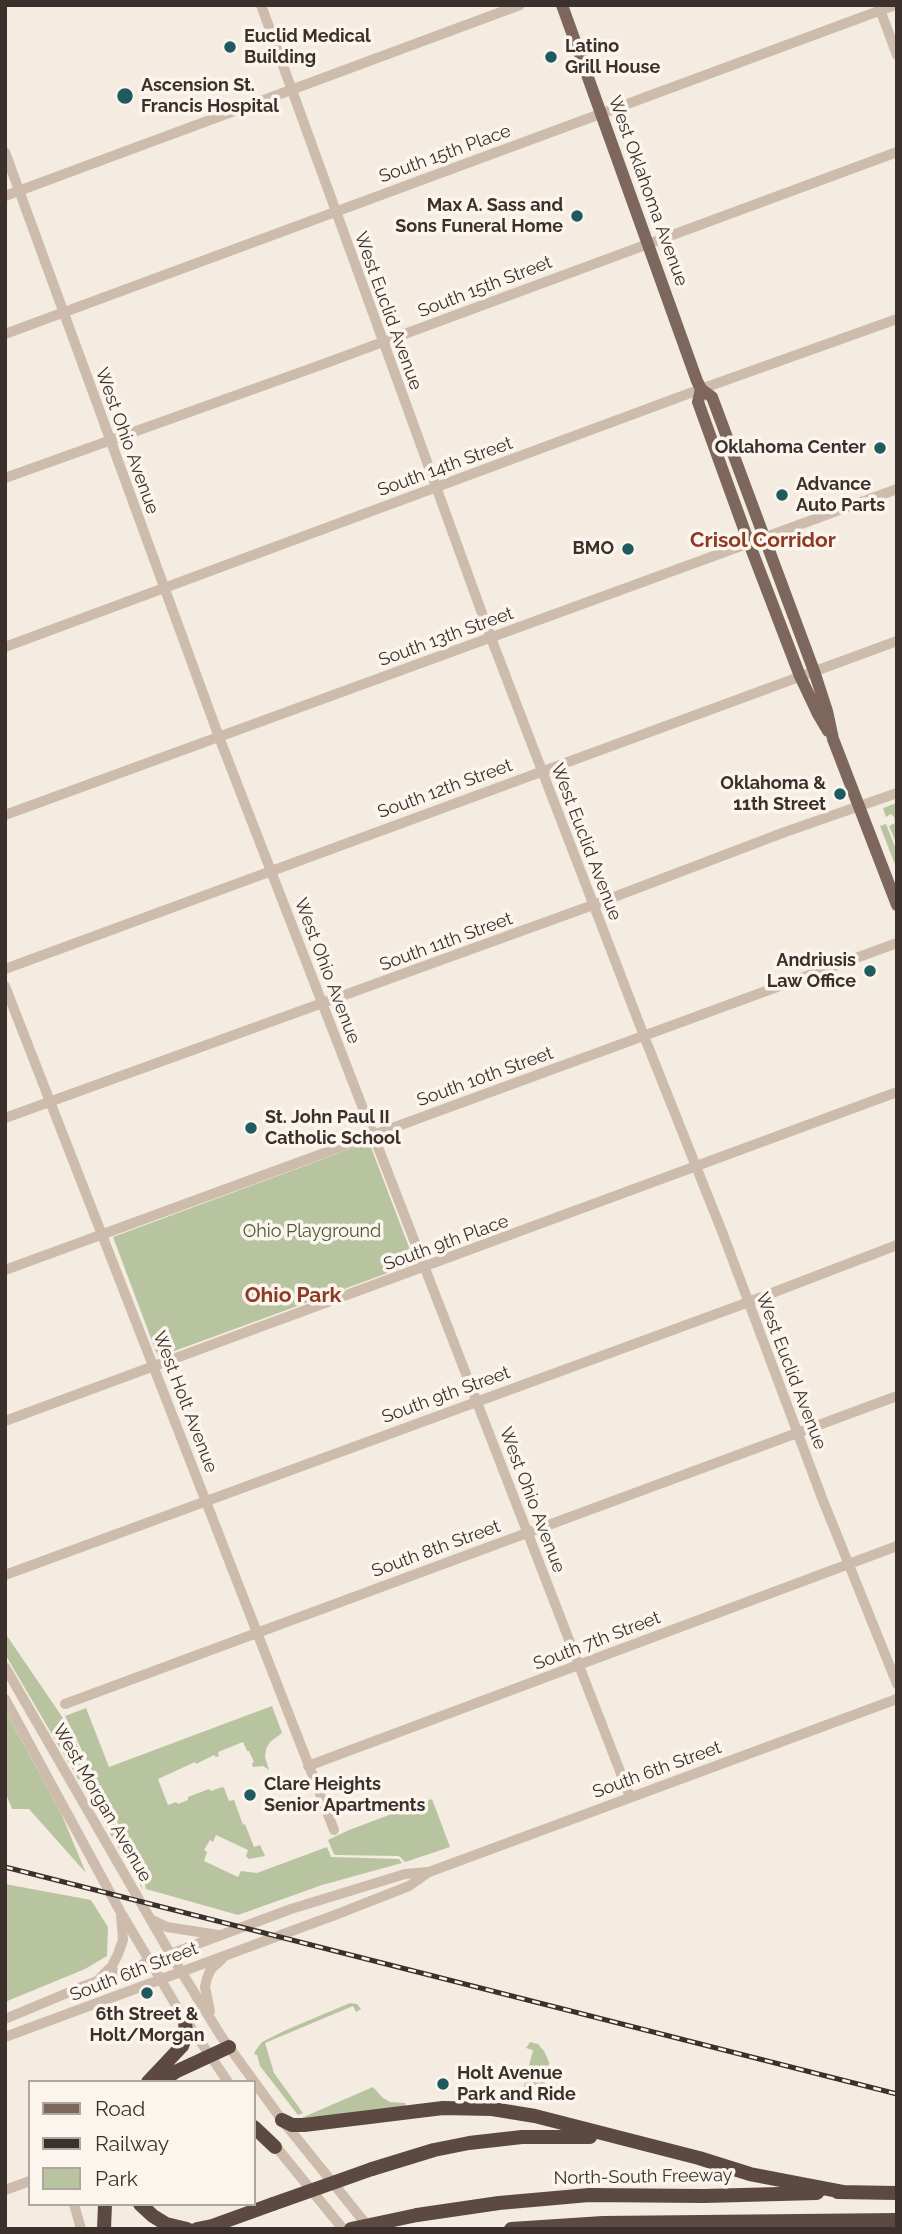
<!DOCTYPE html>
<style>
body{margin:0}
#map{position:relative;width:902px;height:2234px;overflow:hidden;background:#f4ebe1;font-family:Raleway,sans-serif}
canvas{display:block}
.frame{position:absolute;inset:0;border:7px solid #3b302b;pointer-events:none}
.legend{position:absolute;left:28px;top:2080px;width:228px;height:126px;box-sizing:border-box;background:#fbf5ee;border:2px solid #aea6a0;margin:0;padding:9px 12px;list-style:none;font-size:21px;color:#3b302b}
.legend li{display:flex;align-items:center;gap:14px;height:35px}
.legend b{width:35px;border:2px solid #aea6a0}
</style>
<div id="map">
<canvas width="902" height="2234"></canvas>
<div class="frame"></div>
<ul class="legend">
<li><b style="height:9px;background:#7d675c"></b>Road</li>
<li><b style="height:9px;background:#3b302b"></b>Railway</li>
<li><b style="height:19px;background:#b8c4a0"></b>Park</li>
</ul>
</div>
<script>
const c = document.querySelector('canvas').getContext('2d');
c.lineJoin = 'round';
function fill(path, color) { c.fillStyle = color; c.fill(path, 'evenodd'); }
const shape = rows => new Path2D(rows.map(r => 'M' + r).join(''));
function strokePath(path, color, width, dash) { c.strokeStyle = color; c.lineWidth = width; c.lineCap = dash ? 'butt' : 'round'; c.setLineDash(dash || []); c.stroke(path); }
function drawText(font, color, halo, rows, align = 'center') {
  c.font = font + ' Raleway,sans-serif'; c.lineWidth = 7; c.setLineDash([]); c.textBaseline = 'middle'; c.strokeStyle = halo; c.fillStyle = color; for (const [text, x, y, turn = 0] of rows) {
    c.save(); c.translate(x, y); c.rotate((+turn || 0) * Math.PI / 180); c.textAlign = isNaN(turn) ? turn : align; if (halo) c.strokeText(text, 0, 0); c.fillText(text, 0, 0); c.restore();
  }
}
fill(shape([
 [897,803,897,845,889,826,895,823,894,817,891,814,886,817,883,808],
 [886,824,897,852,896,867,880,826],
 [369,1142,415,1263,158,1357,113,1237],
 [5,1633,67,1724,134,1866,143,1890,5,1654],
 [272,1706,282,1733,270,1742,266,1749,265,1757,269,1770,263,1766,253,1767,252,1763,254,1762,249,1751,247,1751,243,1742,218,1752,219,1756,216,1757,214,1755,196,1764,195,1762,158,1779,168,1805,176,1802,178,1804,188,1800,188,1797,209,1789,211,1791,222,1787,224,1788,229,1801,234,1800,243,1825,245,1824,254,1847,260,1845,265,1856,249,1859,246,1856,248,1850,216,1835,213,1842,210,1840,204,1850,207,1852,204,1861,238,1877,241,1871,257,1873,265,1870,327,1847,331,1857,399,1859,402,1863,322,1885,238,1915,146,1889,140,1868,65,1716,86,1708,109,1767],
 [5,1710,61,1813,86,1873,29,1809,12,1809,5,1791],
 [432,1799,450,1847,405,1862,399,1856,335,1855,333,1852,328,1840,349,1830],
 [5,1884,91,1900,108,1927,107,1956,85,1969,5,2002],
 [350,2003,357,2004,361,2009,356,2012,353,2006,265,2043,274,2073,303,2113,298,2115,260,2066,257,2055,254,2054,256,2050,262,2042,286,2030],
 [530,2042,538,2044,544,2051,549,2062,549,2073,544,2086,537,2092,524,2096,517,2096,518,2089,523,2090,533,2050,526,2048],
 [373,2087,383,2098,390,2102,405,2103,406,2107,299,2119]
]), '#b8c4a0');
strokePath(shape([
 [261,5,491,638,644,1036,723,1234,822,1498,897,1684],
 [879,7,897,55],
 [5,152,219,737,630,1797],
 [5,196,520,5],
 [5,334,895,5],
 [5,478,318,366,897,152],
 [5,647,701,389,897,319],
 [5,815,897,489],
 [5,969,897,641],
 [5,986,334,1830],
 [5,1118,593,905,785,832,897,793],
 [5,1270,897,943],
 [5,1421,897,1092],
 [5,1575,738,1306,897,1245],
 [5,1667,171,1955,221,2036,282,2120,370,2229],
 [5,1699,120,1911,177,2007,228,2082],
 [65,1704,897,1396],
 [308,1766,897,1546],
 [152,1920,167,1927,218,1935],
 [99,1979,112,1966,118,1954,123,1940,121,1915],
 [210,2011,205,1987,207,1978,211,1969,222,1959],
 [5,2019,79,1988,291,1909,405,1874,428,1872],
 [5,2037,335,1915,409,1886,429,1872,897,1699],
 [273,2143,343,2229],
 [5,2190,30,2181],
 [74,2204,81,2229]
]), '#cdbbac', 10);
strokePath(shape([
 [562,5,697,381,701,389,712,397,814,671,827,711,833,739,897,905],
 [701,389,698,402,749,543,800,676,818,714,828,731]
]), '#7d675c', 12);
strokePath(shape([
 [148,2082,182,2046,186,2035,185,2021],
 [161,2082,175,2072,229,2047],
 [282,2120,292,2125,304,2125,443,2108,492,2109,535,2116,699,2158,750,2174,844,2192],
 [254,2127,275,2147],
 [372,2169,434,2150,469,2143,522,2137,590,2137],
 [837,2192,897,2193],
 [140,2204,153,2216,166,2224,187,2229],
 [417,2215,499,2203,589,2195,704,2196,817,2193],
 [104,2229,105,2204],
 [197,2229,212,2226,273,2204],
 [511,2229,603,2223,897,2220]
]), '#5c4a42', 14);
const rail = shape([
 [5,1867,897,2094]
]);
strokePath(rail, '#3b302b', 5);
strokePath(rail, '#fbf5ee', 2.5, [8]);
strokePath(shape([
 [273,2204,372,2169],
 [351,2229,417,2215]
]), '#5c4a42', 14);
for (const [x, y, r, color] of [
 [230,47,7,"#1f5a5e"],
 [551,57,7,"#1f5a5e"],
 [125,96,9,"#1f5a5e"],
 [577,216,7,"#1f5a5e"],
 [880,448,7,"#1f5a5e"],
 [782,495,7,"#1f5a5e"],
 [628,549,7,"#1f5a5e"],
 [840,794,7,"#1f5a5e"],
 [870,971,7,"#1f5a5e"],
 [251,1128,7,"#1f5a5e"],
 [250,1795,7,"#1f5a5e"],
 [147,1993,7,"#1f5a5e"],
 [443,2084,7,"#1f5a5e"]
]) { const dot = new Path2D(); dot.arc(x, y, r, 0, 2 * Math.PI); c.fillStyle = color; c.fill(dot); strokePath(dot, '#fbf5ee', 2.5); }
drawText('bold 18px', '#3b302b', '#fbf5ee', [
 ["Euclid Medical",244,37],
 ["Building",244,58],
 ["Latino",565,47],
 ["Grill House",565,68],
 ["Ascension St.",141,86],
 ["Francis Hospital",141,107],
 ["Max A. Sass and",563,206,"right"],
 ["Sons Funeral Home",563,227,"right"],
 ["Oklahoma Center",866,448,"right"],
 ["Advance",796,485],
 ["Auto Parts",796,506],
 ["BMO",614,549,"right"],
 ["Oklahoma &",826,784,"right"],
 ["11th Street",826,805,"right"],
 ["Andriusis",856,961,"right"],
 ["Law Office",856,982,"right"],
 ["St. John Paul II",265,1118],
 ["Catholic School",265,1139],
 ["Clare Heights",264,1785],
 ["Senior Apartments",264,1806],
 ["6th Street &",147,2015,"center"],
 ["Holt/Morgan",147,2036,"center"],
 ["Holt Avenue",457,2074],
 ["Park and Ride",457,2095]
], 'left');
drawText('18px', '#3b302b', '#fbf5ee', [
 ["South 15th Place",445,154,-20],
 ["West Oklahoma Avenue",648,191,70],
 ["South 15th Street",485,287,-21],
 ["West Euclid Avenue",388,311,70],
 ["West Ohio Avenue",127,441,70],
 ["South 14th Street",445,467,-20],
 ["South 13th Street",446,637,-20],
 ["South 12th Street",445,789,-20],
 ["West Euclid Avenue",586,842,69],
 ["South 11th Street",446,942,-20],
 ["West Ohio Avenue",327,971,69],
 ["South 10th Street",485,1077,-20],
 ["South 9th Place",446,1243,-20],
 ["West Euclid Avenue",791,1371,69],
 ["South 9th Street",446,1395,-20],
 ["West Holt Avenue",185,1402,69],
 ["West Ohio Avenue",532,1500,69],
 ["South 8th Street",436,1549,-20],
 ["South 7th Street",597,1641,-21],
 ["South 6th Street",657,1770,-20],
 ["West Morgan Avenue",102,1803,60],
 ["South 6th Street",134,1972,-21],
 ["North-South Freeway",643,2177,-1]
]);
drawText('18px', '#4a5a2e', '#fbf5ee', [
 ["Ohio Playground",312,1232]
]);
drawText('bold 21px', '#8c3b22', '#fbf5ee', [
 ["Crisol Corridor",763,541],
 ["Ohio Park",293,1296]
]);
</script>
